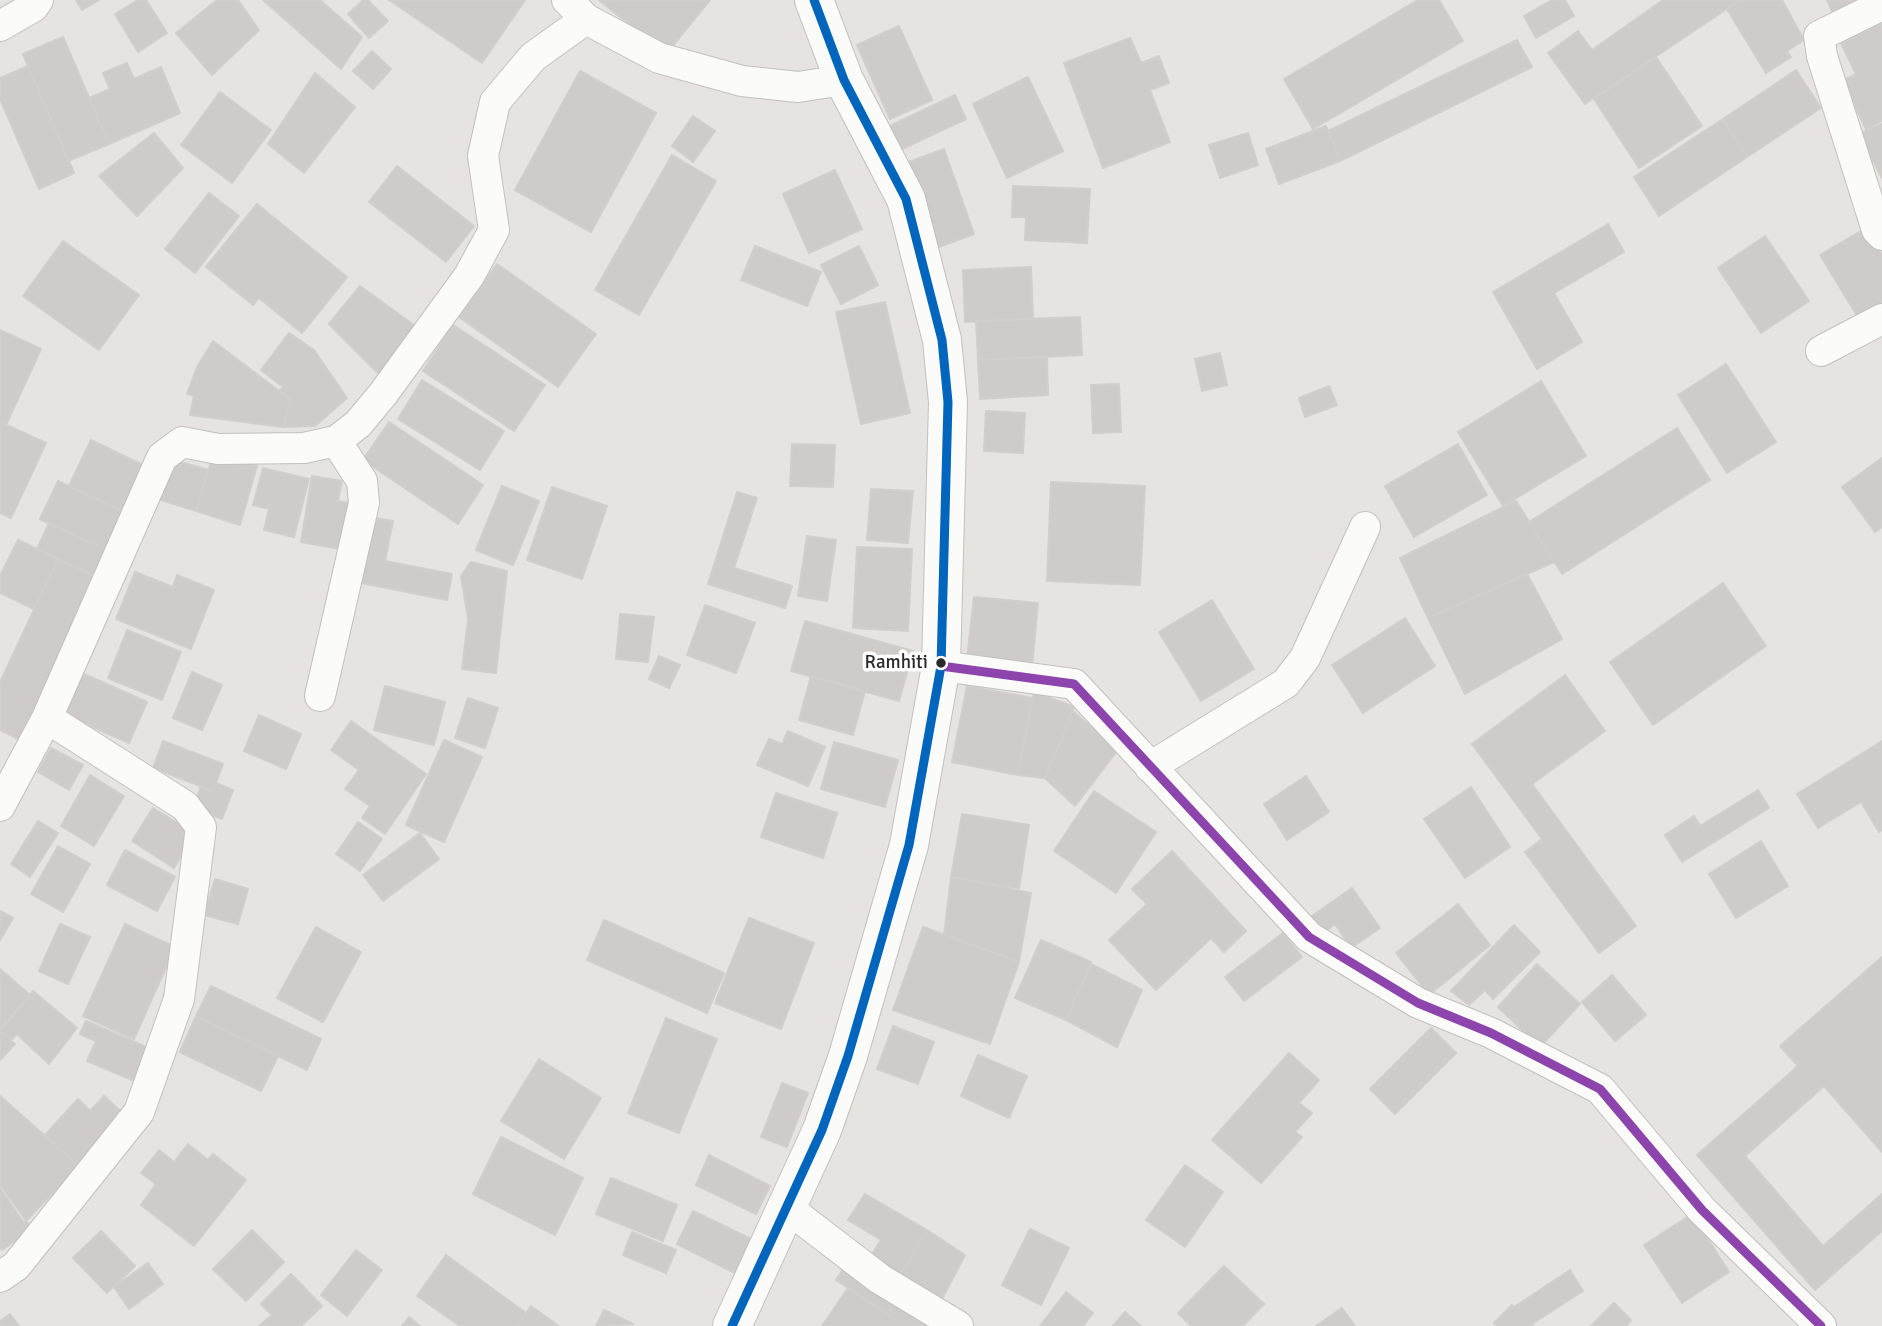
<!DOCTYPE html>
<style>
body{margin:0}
canvas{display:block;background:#e6e3e0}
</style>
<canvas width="1882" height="1326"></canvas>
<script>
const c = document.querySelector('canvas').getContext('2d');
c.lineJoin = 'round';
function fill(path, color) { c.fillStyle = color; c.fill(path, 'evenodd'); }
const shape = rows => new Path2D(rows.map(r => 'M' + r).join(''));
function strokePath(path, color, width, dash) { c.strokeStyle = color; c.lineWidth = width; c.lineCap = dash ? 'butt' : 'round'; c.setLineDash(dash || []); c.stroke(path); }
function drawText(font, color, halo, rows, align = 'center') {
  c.font = font + ' Signika,sans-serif'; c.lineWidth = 7; c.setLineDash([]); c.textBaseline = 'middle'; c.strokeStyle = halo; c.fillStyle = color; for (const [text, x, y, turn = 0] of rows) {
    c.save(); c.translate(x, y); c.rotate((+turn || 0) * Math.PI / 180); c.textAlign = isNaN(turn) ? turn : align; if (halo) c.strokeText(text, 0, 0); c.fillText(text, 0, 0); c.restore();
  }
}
const building = shape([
 [76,0,99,0,82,10,76,0],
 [138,0,146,0,167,33,138,52,115,14,138,0],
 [217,0,238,0,259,30,212,75,176,33,217,0],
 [263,0,320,0,362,37,341,69,263,0],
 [363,0,368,0,388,21,369,38,348,14,363,0],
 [389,0,525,0,482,63,389,0],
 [599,0,710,0,666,54,599,0],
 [1418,0,1439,0,1463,41,1313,129,1284,79,1418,0],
 [1552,0,1565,0,1574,16,1536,38,1524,16,1552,0],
 [1663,0,1740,0,1585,104,1548,53,1578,31,1592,50,1663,0],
 [1740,0,1782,0,1804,40,1787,51,1791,57,1766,73,1727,9,1740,0],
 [1827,0,1879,0,1836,20,1827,0],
 [1882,23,1882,121,1866,129,1853,102,1845,106,1835,85,1856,74,1841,43,1882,23],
 [899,26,932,100,890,119,857,45,899,26],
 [63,37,109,144,68,161,23,54,63,37],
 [1130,38,1141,63,1159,56,1169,83,1150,90,1170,142,1103,168,1064,63,1130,38],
 [1517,40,1532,67,1340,161,1328,131,1517,40],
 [372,51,391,69,373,89,353,71,372,51],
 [1656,57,1702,126,1639,168,1594,99,1656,57],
 [127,63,134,79,161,67,180,113,109,144,89,98,110,89,103,73,127,63],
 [28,66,74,173,39,189,0,99,0,78,28,66],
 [1796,70,1821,108,1747,157,1723,119,1796,70],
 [580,71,656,113,591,232,515,190,580,71],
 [315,73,355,107,304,173,268,144,315,73],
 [1028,77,1063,151,1007,178,973,104,1028,77],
 [220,92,271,130,232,183,181,145,220,92],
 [955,95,966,119,900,150,890,126,955,95],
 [693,116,715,131,693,162,672,146,693,116],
 [1723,119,1747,157,1659,216,1634,177,1723,119],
 [1882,124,1882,178,1859,134,1882,124],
 [1326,126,1340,161,1279,184,1266,149,1326,126],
 [154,133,183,168,137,216,99,176,154,133],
 [1248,133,1258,165,1220,178,1209,145,1248,133],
 [944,149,974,234,936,248,906,163,944,149],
 [672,155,716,181,639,315,595,290,672,155],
 [397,166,474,226,446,262,369,202,397,166],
 [835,170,862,229,809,253,783,194,835,170],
 [1013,186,1090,189,1087,243,1025,240,1026,217,1012,217,1013,186],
 [209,193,239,216,195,273,165,249,209,193],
 [257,204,347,277,302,333,259,298,253,305,206,267,257,204],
 [1608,224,1624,252,1554,293,1582,342,1537,369,1493,292,1608,224],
 [1866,228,1882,255,1882,302,1858,317,1820,255,1866,228],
 [1765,236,1809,301,1761,333,1718,268,1765,236],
 [63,241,139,295,99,350,23,296,63,241],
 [755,246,821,272,807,306,741,280,755,246],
 [859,246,878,285,841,304,821,265,859,246],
 [497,264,596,334,558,387,459,317,497,264],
 [1031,267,1033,319,965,322,963,270,1031,267],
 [360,286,418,328,381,376,329,324,360,286],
 [885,302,910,413,861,424,836,312,885,302],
 [1080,317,1082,355,978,360,976,321,1080,317],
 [453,325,545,385,514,431,423,371,453,325],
 [0,330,41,349,6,425,0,422,0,330],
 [289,333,314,350,347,398,315,426,283,427,291,400,280,390,283,387,261,370,289,333],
 [213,341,291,400,283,427,190,415,194,396,187,394,197,367,213,341],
 [1220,353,1227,385,1202,391,1195,359,1220,353],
 [1047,357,1048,395,980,399,978,360,1047,357],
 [1726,364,1776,442,1727,473,1678,395,1726,364],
 [422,380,504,431,480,470,398,419,422,380],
 [1541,381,1586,456,1503,506,1458,432,1541,381],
 [1119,384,1121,432,1093,433,1091,385,1119,384],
 [1329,386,1337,405,1305,417,1299,398,1329,386],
 [986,411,1025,413,1023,453,984,451,986,411],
 [0,422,46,443,11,518,0,513,0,422],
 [389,422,483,485,458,524,363,460,389,422],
 [1677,428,1710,480,1562,574,1529,522,1677,428],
 [91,440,147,467,126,513,69,486,91,440],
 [792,444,835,445,833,487,790,486,792,444],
 [1458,444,1487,495,1414,537,1385,486,1458,444],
 [213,455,257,466,240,525,196,511,213,455],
 [167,458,208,470,196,511,155,498,167,458],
 [1882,458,1882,527,1875,532,1842,487,1882,458],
 [263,468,309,479,294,537,264,530,269,509,253,505,263,468],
 [312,476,342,481,338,501,354,504,346,550,301,542,312,476],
 [58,481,126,513,113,553,40,519,58,481],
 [1051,482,1145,486,1140,585,1047,581,1051,482],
 [502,486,539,501,513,565,476,550,502,486],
 [552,487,607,506,582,579,527,560,552,487],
 [871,489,913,491,908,543,867,540,871,489],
 [737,492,757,498,734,568,792,586,785,608,708,584,737,492],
 [1516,501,1554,562,1428,618,1400,558,1516,501],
 [370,517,393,521,385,561,452,574,447,600,357,582,370,517],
 [49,523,113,553,101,579,37,549,49,523],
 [807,536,836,540,827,601,798,596,807,536],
 [18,540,58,559,34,609,0,593,0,576,18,540],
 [857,547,912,549,908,631,853,628,857,547],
 [58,559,101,579,24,742,0,730,0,682,58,559],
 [471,562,507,571,496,673,462,669,468,619,461,576,471,562],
 [135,572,173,587,177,575,214,590,191,649,116,619,135,572],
 [1527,574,1562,639,1465,694,1428,618,1527,574],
 [1723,583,1766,646,1653,725,1610,662,1723,583],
 [974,597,1038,603,1032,666,967,659,974,597],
 [1212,600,1254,669,1201,701,1159,632,1212,600],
 [705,605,755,623,736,673,687,655,705,605],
 [620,614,654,617,648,662,616,659,620,614],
 [1405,618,1435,666,1363,713,1332,665,1405,618],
 [805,621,913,651,899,701,791,671,805,621],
 [127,630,181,652,162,700,108,678,127,630],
 [659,656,680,665,669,688,649,679,659,656],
 [192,672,222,685,202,730,173,718,192,672],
 [82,673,147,702,129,743,63,714,82,673],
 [1565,675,1605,731,1532,784,1636,926,1599,953,1525,852,1542,839,1472,744,1565,675],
 [811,676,865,691,853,735,799,720,811,676],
 [385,686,445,702,434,745,374,730,385,686],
 [967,686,1032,698,1018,775,952,762,967,686],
 [1034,692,1074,707,1045,778,1018,775,1034,692],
 [468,698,498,708,485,748,455,738,468,698],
 [1073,711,1117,751,1075,806,1045,778,1073,711],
 [259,715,301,734,286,769,244,751,259,715],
 [351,721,426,774,385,834,362,818,370,806,345,789,359,770,331,750,351,721],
 [788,731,825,747,808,786,757,765,769,739,782,744,788,731],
 [444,740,482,757,444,842,406,825,444,740],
 [163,741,223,764,213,791,153,768,163,741],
 [1882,741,1882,830,1879,832,1861,802,1818,828,1797,794,1882,741],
 [834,742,898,760,885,807,821,789,834,742],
 [51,748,83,765,69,790,38,772,51,748],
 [90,775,124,796,94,846,61,826,90,775],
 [1306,776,1329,812,1287,840,1264,804,1306,776],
 [216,783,233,790,222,819,193,808,201,786,213,791,216,783],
 [1471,787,1510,847,1465,878,1424,819,1471,787],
 [1758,790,1769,808,1682,862,1665,835,1694,816,1700,826,1758,790],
 [1094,791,1156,832,1116,893,1054,851,1094,791],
 [776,793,837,813,823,858,761,837,776,793],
 [153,808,195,834,174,868,132,841,153,808],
 [962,814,1029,825,1019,888,951,877,962,814],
 [38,821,58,833,30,877,11,864,38,821],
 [358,822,382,839,360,871,336,854,358,822],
 [420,833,439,859,383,901,363,875,420,833],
 [1761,841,1788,886,1736,918,1709,874,1761,841],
 [58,846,90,864,63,912,31,894,58,846],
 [125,850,175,877,157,911,107,885,125,850],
 [1172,851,1246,931,1224,952,1211,938,1156,990,1109,940,1147,904,1132,889,1172,851],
 [951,877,1031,893,1019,962,944,935,951,877],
 [215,879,248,889,238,924,204,915,215,879],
 [1352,888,1380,928,1351,948,1335,924,1321,935,1309,918,1352,888],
 [1458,904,1490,945,1429,995,1396,953,1458,904],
 [0,911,13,918,0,940,0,911],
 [749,918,814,943,781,1029,715,1003,749,918],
 [604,920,724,973,707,1013,587,960,604,920],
 [60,924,90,937,68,984,39,971,60,924],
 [125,924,175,947,134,1039,83,1016,125,924],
 [1514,925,1540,952,1493,999,1485,990,1469,1005,1451,991,1514,925],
 [316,927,361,952,323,1022,277,998,316,927],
 [923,927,1019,962,990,1044,893,1010,923,927],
 [1283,933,1302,957,1244,1001,1225,977,1283,933],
 [1041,940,1091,962,1066,1020,1015,998,1041,940],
 [1882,957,1882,1152,1824,1086,1745,1156,1823,1246,1882,1194,1882,1231,1815,1290,1697,1155,1798,1066,1780,1046,1882,957],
 [1091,964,1142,990,1117,1047,1066,1020,1091,964],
 [1537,964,1580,1004,1540,1047,1498,1007,1537,964],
 [0,969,30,995,0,1029,0,969],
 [1612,975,1646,1015,1615,1041,1582,1002,1612,975],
 [211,986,321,1039,307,1070,196,1016,211,986],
 [33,991,77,1028,49,1064,17,1034,11,1040,0,1031,33,991],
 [196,1016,278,1056,261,1091,180,1052,196,1016],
 [666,1018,717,1039,679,1133,628,1113,666,1018],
 [86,1021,151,1049,137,1082,87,1061,96,1041,80,1034,86,1021],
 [893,1026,934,1042,918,1084,877,1069,893,1026],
 [1431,1028,1456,1053,1395,1114,1370,1089,1431,1028],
 [0,1031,15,1044,0,1060,0,1031],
 [1289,1053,1319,1080,1299,1103,1312,1113,1295,1132,1302,1137,1261,1183,1212,1140,1289,1053],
 [978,1055,1027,1076,1009,1118,961,1096,978,1055],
 [539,1059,601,1098,564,1159,501,1121,539,1059],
 [782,1083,808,1093,787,1147,761,1137,782,1083],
 [0,1096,79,1166,24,1223,0,1188,0,1096],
 [104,1096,125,1115,79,1166,45,1135,78,1099,90,1111,104,1096],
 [501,1137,583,1178,555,1235,473,1194,501,1137],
 [188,1144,208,1160,213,1154,246,1180,194,1246,141,1205,156,1184,141,1173,159,1150,174,1162,188,1144],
 [709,1155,770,1186,756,1214,696,1185,709,1155],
 [1185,1165,1223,1192,1185,1247,1146,1220,1185,1165],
 [611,1178,677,1205,663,1241,596,1214,611,1178],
 [0,1184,32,1229,2,1250,0,1247,0,1184],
 [865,1194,927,1230,897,1280,867,1262,881,1240,848,1220,865,1194],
 [693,1211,751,1239,735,1273,677,1244,693,1211],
 [1692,1214,1729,1272,1682,1303,1644,1245,1692,1214],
 [1030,1229,1069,1248,1041,1305,1002,1285,1030,1229],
 [252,1230,284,1262,246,1301,213,1269,252,1230],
 [927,1230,965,1255,941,1301,898,1278,927,1230],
 [101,1231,135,1266,107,1293,73,1258,101,1231],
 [632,1232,676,1250,666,1273,623,1255,632,1232],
 [356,1250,382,1270,347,1316,321,1295,356,1250],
 [446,1255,526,1313,517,1326,460,1326,417,1296,446,1255],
 [148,1263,163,1284,129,1309,114,1287,148,1263],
 [846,1264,941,1326,906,1326,836,1280,846,1264],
 [1224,1266,1264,1304,1243,1326,1191,1326,1178,1313,1224,1266],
 [1570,1270,1583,1291,1532,1324,1534,1326,1497,1326,1494,1323,1512,1305,1514,1307,1570,1270],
 [291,1274,322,1306,301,1326,259,1326,272,1315,261,1304,291,1274],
 [848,1288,906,1326,822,1326,848,1288],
 [1066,1292,1093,1313,1083,1326,1040,1326,1066,1292],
 [1614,1303,1631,1320,1626,1326,1591,1326,1614,1303],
 [531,1306,559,1326,517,1326,531,1306],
 [1342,1308,1355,1326,1316,1326,1342,1308],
 [604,1310,633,1324,596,1326,604,1310],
 [1125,1312,1141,1326,1113,1326,1125,1312],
 [10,1314,19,1326,0,1326,0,1321,10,1314],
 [409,1317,420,1326,402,1326,409,1317]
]);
fill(building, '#cecbc9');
strokePath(building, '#d1cecc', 2);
const street = shape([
 [567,0,586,19,659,58,742,81,798,87,844,80],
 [1882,5,1819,36,1822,56,1877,230,1882,235],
 [0,26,33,7,38,0],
 [1821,351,1882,319],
 [941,666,1074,684,1309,937,1418,1003,1491,1033,1600,1089,1702,1210,1821,1326],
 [320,696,364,503,362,481,336,441],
 [1150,767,1286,683,1305,658,1365,527],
 [0,806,47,718],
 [786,1207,880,1279,958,1326],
 [0,1277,16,1266,139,1112,179,999,201,827,185,806,47,718,162,457,182,442,218,449,304,448,336,441,358,424,383,394,469,276,494,230,483,156,495,102,533,57,586,19]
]);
const secondary = shape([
 [732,1326,822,1130,848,1056,909,845,941,666,948,402,942,340,906,199,844,80,814,0]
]);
strokePath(street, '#c1c1c1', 32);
strokePath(secondary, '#c1c1c1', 40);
strokePath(street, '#fbfbfa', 30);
strokePath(secondary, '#fbfbfa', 38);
strokePath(shape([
 [941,666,1074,684,1309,937,1418,1003,1491,1033,1600,1089,1702,1210,1821,1326]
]), '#8e44ad', 9);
strokePath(shape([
 [732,1326,822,1130,848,1056,909,845,941,666,948,402,942,340,906,199,844,80,814,0]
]), '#0065bd', 9);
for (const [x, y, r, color] of [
 [941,663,6,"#292929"]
]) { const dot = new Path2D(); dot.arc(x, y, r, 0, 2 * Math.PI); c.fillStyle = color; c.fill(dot); strokePath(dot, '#fff', 2.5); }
drawText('19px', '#292929', '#fff', [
 ["Ramhiti",928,663]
], 'right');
</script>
